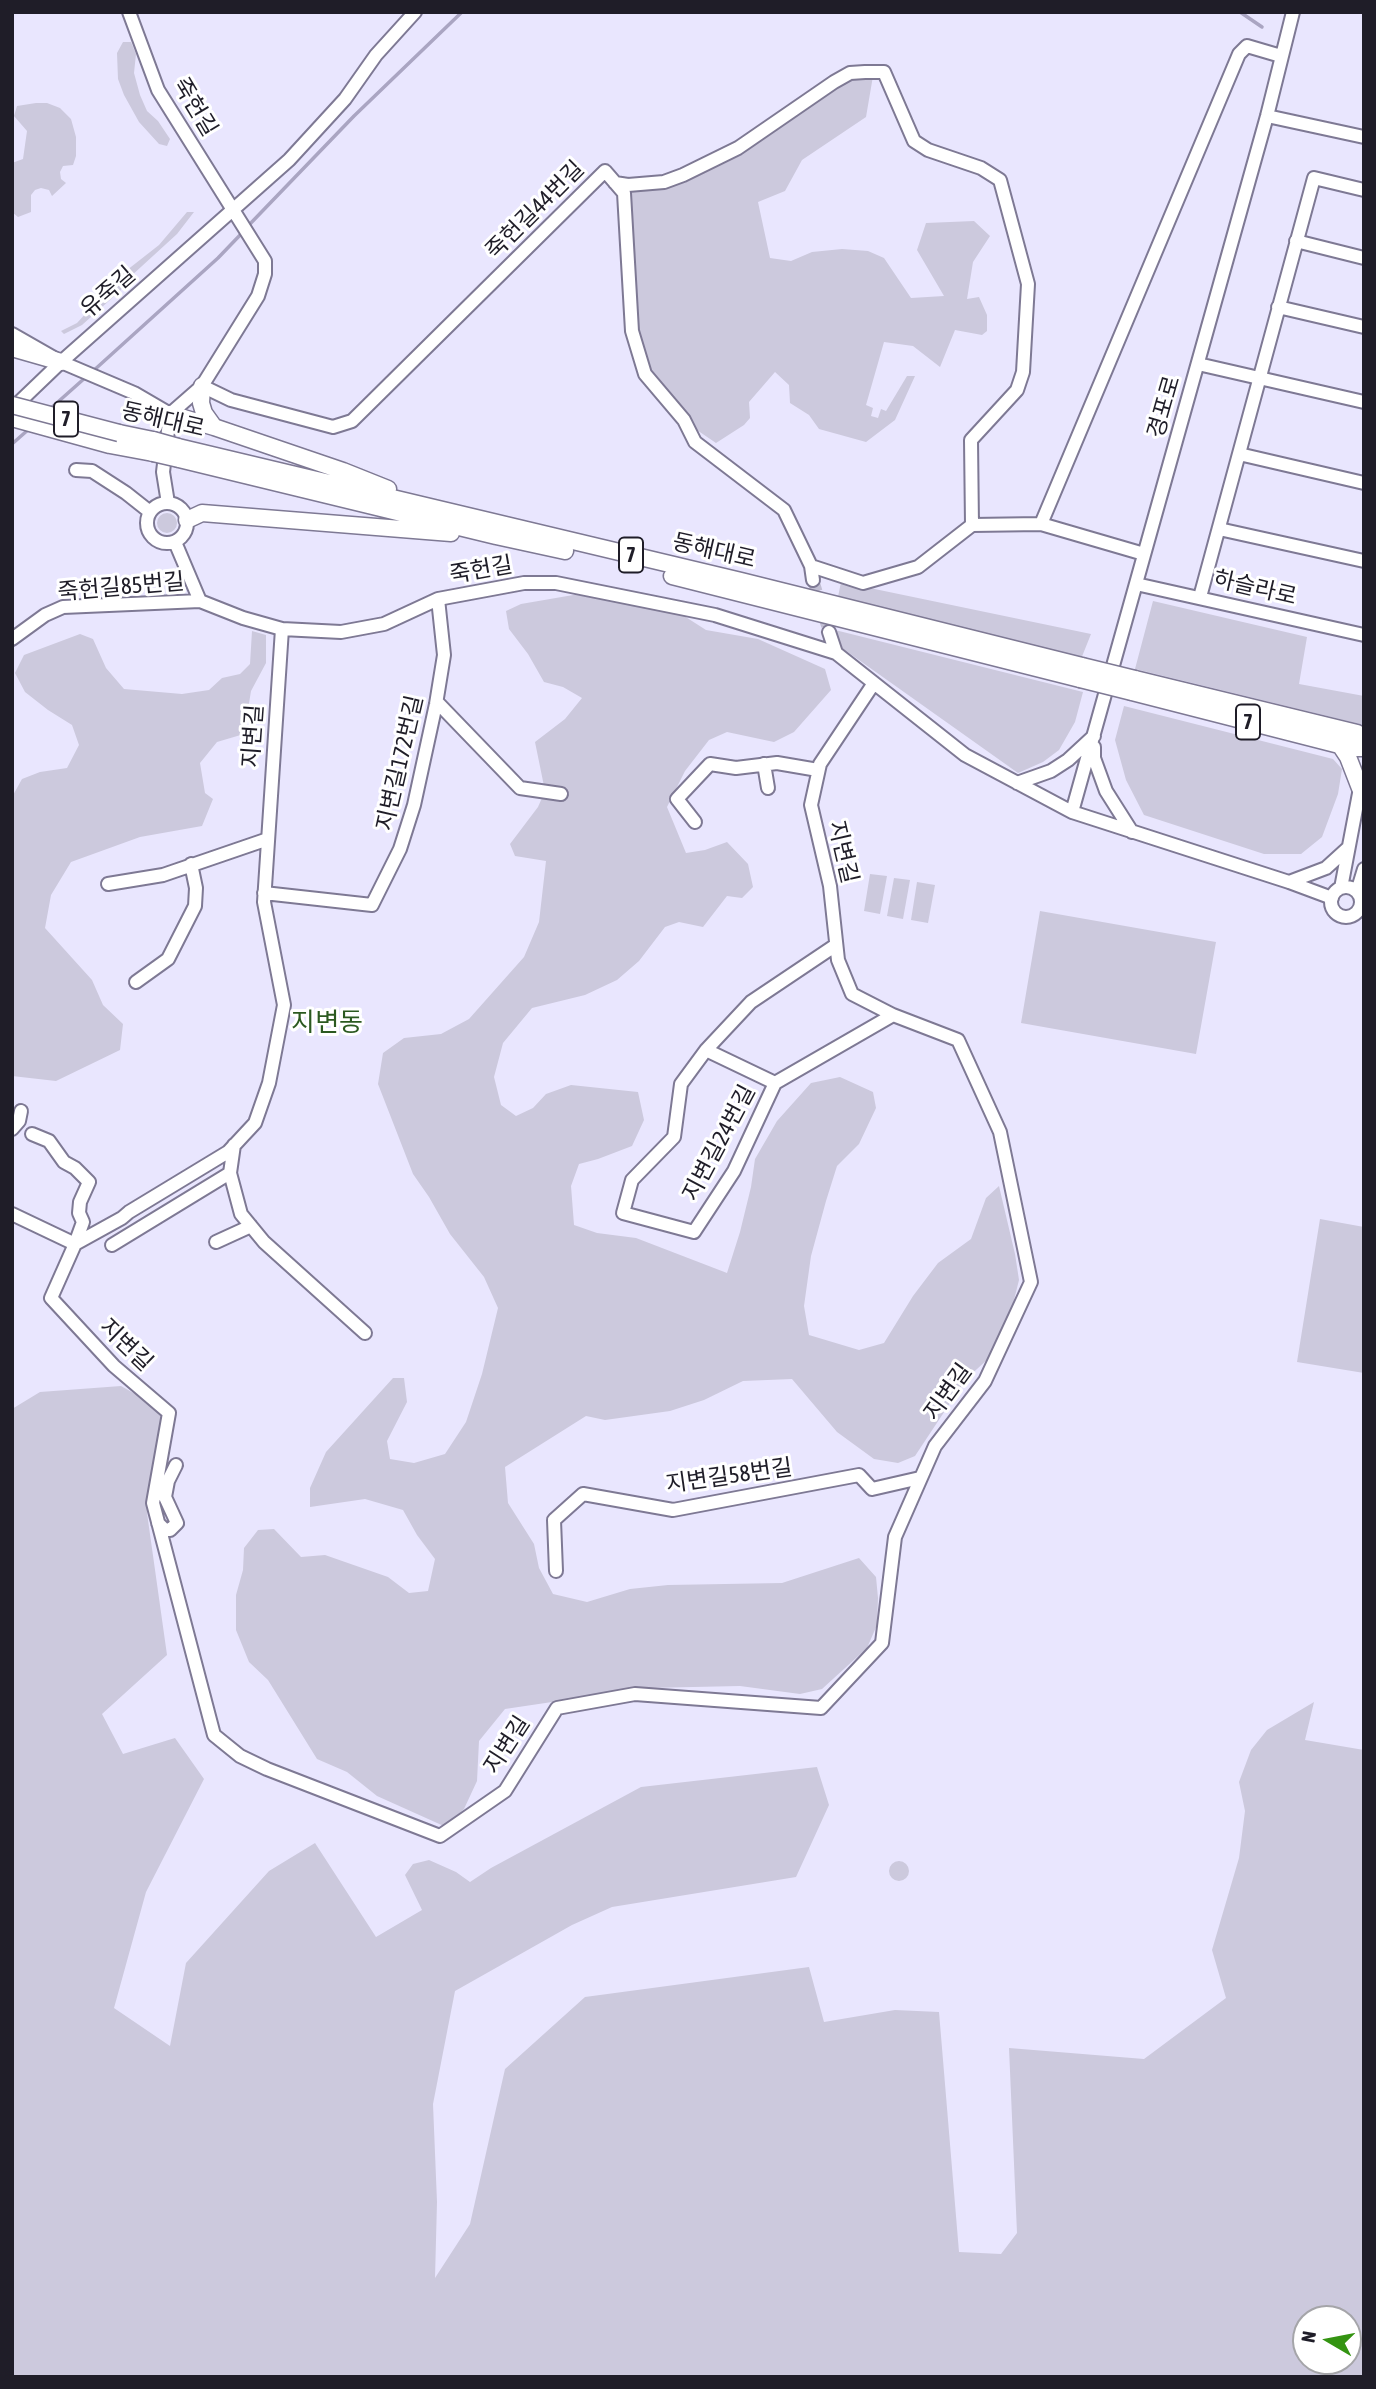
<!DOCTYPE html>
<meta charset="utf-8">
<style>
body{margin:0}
#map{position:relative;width:1376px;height:2389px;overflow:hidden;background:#e9e6fe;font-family:"Asap Condensed",sans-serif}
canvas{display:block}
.frame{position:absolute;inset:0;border:14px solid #1f1d28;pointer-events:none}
.north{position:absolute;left:1292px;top:2305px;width:70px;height:70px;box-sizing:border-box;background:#fff;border:2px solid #a5a5a9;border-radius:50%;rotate:280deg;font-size:19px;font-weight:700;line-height:28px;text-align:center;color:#1f1d28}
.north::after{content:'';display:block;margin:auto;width:24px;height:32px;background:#349412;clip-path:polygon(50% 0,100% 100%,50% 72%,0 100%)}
</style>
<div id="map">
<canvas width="1376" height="2389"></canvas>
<div class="frame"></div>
<div class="north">N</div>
</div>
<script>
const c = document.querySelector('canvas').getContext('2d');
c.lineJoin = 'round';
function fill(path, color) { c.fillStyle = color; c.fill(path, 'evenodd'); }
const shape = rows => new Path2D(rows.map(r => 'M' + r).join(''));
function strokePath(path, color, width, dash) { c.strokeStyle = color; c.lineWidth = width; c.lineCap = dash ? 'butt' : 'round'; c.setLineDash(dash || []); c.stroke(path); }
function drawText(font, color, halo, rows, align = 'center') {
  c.font = font + ' "Asap Condensed","Noto Sans KR",sans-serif'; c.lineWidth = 6; c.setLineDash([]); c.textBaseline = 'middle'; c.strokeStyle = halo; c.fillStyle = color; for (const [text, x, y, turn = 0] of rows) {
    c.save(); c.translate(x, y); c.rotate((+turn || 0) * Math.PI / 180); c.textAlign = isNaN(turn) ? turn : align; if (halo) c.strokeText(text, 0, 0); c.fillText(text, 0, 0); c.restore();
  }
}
fill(shape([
 [123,42,131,42,136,54,134,73,140,95,147,111,158,121,170,139,167,146,159,144,139,122,124,95,118,79,117,53],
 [849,76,873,76,866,117,802,160,785,191,758,202,770,258,791,261,812,252,842,249,868,251,884,258,911,298,944,296,917,250,926,223,974,221,990,236,973,262,967,299,979,297,987,315,987,331,982,335,955,330,940,367,913,346,884,342,866,405,873,408,871,416,878,418,881,409,886,411,907,376,915,376,895,420,866,442,819,429,809,415,790,403,789,385,775,372,749,402,750,418,744,425,716,443,691,426,647,372,634,329,627,190,707,168],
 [36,103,47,103,60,108,71,119,76,137,76,156,73,165,63,166,60,172,61,179,66,183,52,196,49,190,41,188,35,190,31,195,31,212,18,217,12,212,12,163,23,159,27,131,14,116,17,106],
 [187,212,194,212,177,234,130,277,120,291,82,325,64,334,61,331,77,323,122,274,159,245],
 '157 523a10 10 0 1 1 20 0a10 10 0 1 1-20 0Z',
 [841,582,1091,634,1081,659,837,602],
 [579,594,681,614,706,630,758,639,825,669,831,690,794,732,774,742,727,732,709,740,685,771,667,807,686,853,705,850,727,842,748,864,753,887,742,898,727,896,703,927,679,922,665,927,639,961,617,980,585,995,532,1008,503,1043,494,1077,501,1105,516,1116,533,1108,546,1094,571,1085,638,1092,644,1120,632,1146,598,1159,579,1164,571,1186,574,1225,597,1233,636,1238,727,1273,740,1232,751,1187,755,1159,777,1121,811,1083,840,1077,873,1092,876,1108,859,1144,837,1166,826,1201,811,1256,804,1306,809,1335,859,1350,884,1343,913,1296,938,1263,971,1239,986,1198,999,1186,1015,1254,1019,1280,1013,1304,988,1359,966,1379,915,1456,898,1463,874,1459,837,1432,792,1379,743,1381,704,1400,670,1411,605,1420,586,1416,505,1467,508,1503,534,1544,539,1568,553,1594,587,1602,630,1589,668,1585,782,1583,859,1558,876,1577,878,1598,877,1625,867,1648,822,1689,800,1694,740,1686,646,1688,505,1709,479,1741,477,1781,464,1809,446,1827,377,1796,347,1772,317,1759,268,1680,249,1662,236,1630,236,1595,243,1570,244,1548,258,1530,274,1529,301,1557,325,1555,388,1577,409,1593,428,1591,435,1559,417,1535,403,1510,365,1499,310,1507,310,1488,326,1452,393,1378,404,1378,407,1402,387,1441,390,1459,414,1463,445,1454,466,1422,482,1374,498,1308,484,1277,450,1234,429,1197,413,1174,378,1084,383,1053,404,1038,441,1034,469,1019,524,957,539,922,546,861,515,856,510,844,538,807,545,791,535,742,565,719,582,698,563,687,544,682,528,654,509,629,506,611,521,604],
 [1153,601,1307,637,1299,684,1364,696,1364,725,1135,669],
 [835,630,1083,692,1075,722,1059,750,1043,762,1018,773,842,648],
 [252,631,266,635,266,663,251,691,244,734,217,742,200,763,205,793,213,799,202,826,140,837,71,862,51,895,45,928,92,980,103,1005,123,1024,120,1050,56,1081,12,1076,12,797,22,779,40,772,67,768,79,745,72,725,48,710,25,692,15,673,24,655,80,634,93,639,106,668,124,689,182,694,209,690,222,678,240,674,250,664],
 [1124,706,1333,759,1342,769,1338,794,1322,837,1301,854,1264,854,1144,815,1126,780,1115,740],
 [870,874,887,876,880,914,864,911],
 [894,878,910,880,903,919,887,916],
 [917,882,935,885,928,923,911,920],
 [1040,911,1216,942,1196,1054,1021,1023],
 [1320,1219,1364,1227,1364,1373,1297,1362],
 [121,1386,169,1413,147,1513,167,1655,102,1714,123,1754,175,1738,204,1779,146,1892,114,2008,170,2046,186,1963,269,1871,315,1843,376,1937,422,1910,405,1875,413,1864,429,1860,456,1872,470,1882,491,1868,641,1787,817,1767,829,1805,796,1877,612,1907,572,1925,455,1991,433,2104,437,2202,435,2278,470,2224,505,2069,585,1997,809,1967,824,2022,895,2010,939,2012,959,2252,1001,2254,1017,2233,1009,2048,1144,2059,1226,1998,1212,1950,1239,1858,1245,1811,1239,1782,1251,1750,1267,1730,1314,1702,1305,1740,1364,1750,1364,2377,12,2377,12,1409,40,1392],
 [1306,2319,1348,2319,1348,2361,1306,2361],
 '889 1871a10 10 0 1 1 20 0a10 10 0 1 1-20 0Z'
]), '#ccc9dd');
strokePath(shape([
 [1240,12,1262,27],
 [248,226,354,116,462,12],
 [92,372,218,258,243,232],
 [50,409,86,377],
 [12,444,29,429]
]), '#aaa5c2', 3.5);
strokePath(shape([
 [813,580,829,632]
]), '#c1bed3', 12, [12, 6]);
const minor = shape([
 [129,12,158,90,265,261,265,274,258,296,202,386,170,414,163,472,168,503],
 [1267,116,1364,137],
 [615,183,628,185,664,182,683,175,738,148,834,82,850,73,865,72,884,72,914,141,928,150,981,168,1000,180,1028,284,1023,372,1017,390,971,440,972,525],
 [1296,241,1364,258],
 [1278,307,1364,327],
 [12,334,61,362,134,393,170,414],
 [1198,364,1364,402],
 [202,386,231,400,333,427,352,421,605,171,624,193,632,331,645,374,684,420,695,442,784,510,811,566,813,580],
 [12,409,61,362,289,160,345,99,376,55,415,12],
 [1239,454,1364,483],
 [76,470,92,471,126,493,150,512],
 '147 523a20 20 0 1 1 40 0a20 20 0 1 1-40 0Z',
 [1041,524,1239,54,1247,46,1281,56],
 [1219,529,1364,561],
 [175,542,200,601,243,618,282,629,341,632,384,624,438,599,524,583,556,583,715,615,836,653,965,755,1072,812,1289,882,1332,898],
 [811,566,863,583,918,567,972,525,1041,524,1144,554],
 [1136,584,1364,635],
 [1200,597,1314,178,1364,190],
 [282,629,264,902,284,1005,269,1083,255,1123,228,1152,129,1212,122,1218,75,1244,51,1298,114,1366,169,1413,153,1503,214,1735,240,1756,267,1769,440,1836,505,1791,557,1708,635,1694,821,1708,882,1643,895,1537,935,1446,985,1381,1031,1282,1000,1132,958,1040,893,1015,852,994,838,960,830,886,811,805,820,764,874,683],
 [829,632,836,653],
 [12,639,45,615,63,607,200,601],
 [437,702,520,788,561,794],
 [1094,747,1094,758,1106,791,1132,832],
 [764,764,768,788],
 [1017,783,1051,771,1068,760,1094,736],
 [1072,812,1267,116,1293,12],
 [695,822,677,799,710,764,736,768,777,763,818,770],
 [1289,882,1326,868,1348,848],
 [108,884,163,875,268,839],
 '1331 902a15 15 0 1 1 30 0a15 15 0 1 1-30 0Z',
 [1341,888,1360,788,1364,784],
 [1357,892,1364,869],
 [264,893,372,905,400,849,414,805,436,704,444,655,438,599],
 [836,945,751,1002,706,1050,681,1084,674,1137,632,1180,623,1213,694,1232,734,1171,775,1083,893,1015],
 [136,982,168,959,195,906,196,888,191,864],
 [706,1050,775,1083],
 [12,1129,19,1121,21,1111],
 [234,1145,230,1173,241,1214,264,1242,365,1333],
 [12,1214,75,1244,83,1222,79,1213,80,1202,89,1182,75,1168,64,1162,49,1141,32,1134],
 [216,1242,251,1226],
 [112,1245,230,1173],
 [158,1523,164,1529,170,1530,177,1523,165,1497,168,1481,176,1465],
 [556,1571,554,1520,583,1494,673,1510,859,1475,872,1489,920,1478]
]);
const major = shape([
 [12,348,61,362],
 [202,386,201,403,204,413,214,427],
 [170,414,214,427,343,471,388,489],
 [12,418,110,445,153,453],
 [119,433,153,440],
 [178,447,741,581,1082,666],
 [179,459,496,536,565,551],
 [187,520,202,513,451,533],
 [672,576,1080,679],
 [1135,679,1357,733,1364,738],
 [1132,692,1351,748,1364,748],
 [1340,745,1348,757,1360,788]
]);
strokePath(minor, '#7e7994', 16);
strokePath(major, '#7e7994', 19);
strokePath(minor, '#fff', 12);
strokePath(major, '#fff', 16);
const majorBridge = shape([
 [12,405,119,433],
 [153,440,178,447],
 [153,453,179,459],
 [1082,666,1135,679],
 [1080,679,1132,692]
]);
strokePath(majorBridge, '#7e7994', 19, []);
strokePath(majorBridge, '#fff', 16);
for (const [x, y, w] of [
 [66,419,24],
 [631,555,24],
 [1248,722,24]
]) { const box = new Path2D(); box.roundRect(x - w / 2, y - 17.5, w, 35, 5); c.fillStyle = '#fff'; c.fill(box); strokePath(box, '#1f1d28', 2); }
drawText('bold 21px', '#1f1d28', null, [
 ["7",66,419],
 ["7",631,555],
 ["7",1248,722]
]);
drawText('23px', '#1f1d28', '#fff', [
 ["죽헌길",195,107,59],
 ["죽헌길44번길",535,210,-45],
 ["유죽길",108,292,-41],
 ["경포로",1164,407,-74],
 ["동해대로",163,420,13],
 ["동해대로",714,551,13],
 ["죽헌길",481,570,-10],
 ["죽헌길85번길",121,587,-5],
 ["하슬라로",1255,588,13],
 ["지변길",253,736,-86],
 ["지변길172번길",400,763,-77],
 ["지변길",843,852,77],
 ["지변길24번길",719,1143,-62],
 ["지변길",126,1345,44],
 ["지변길",948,1392,-54],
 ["지변길58번길",729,1476,-8],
 ["지변길",507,1745,-57]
]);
drawText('26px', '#2b5920', '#fff', [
 ["지변동",327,1023]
]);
</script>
